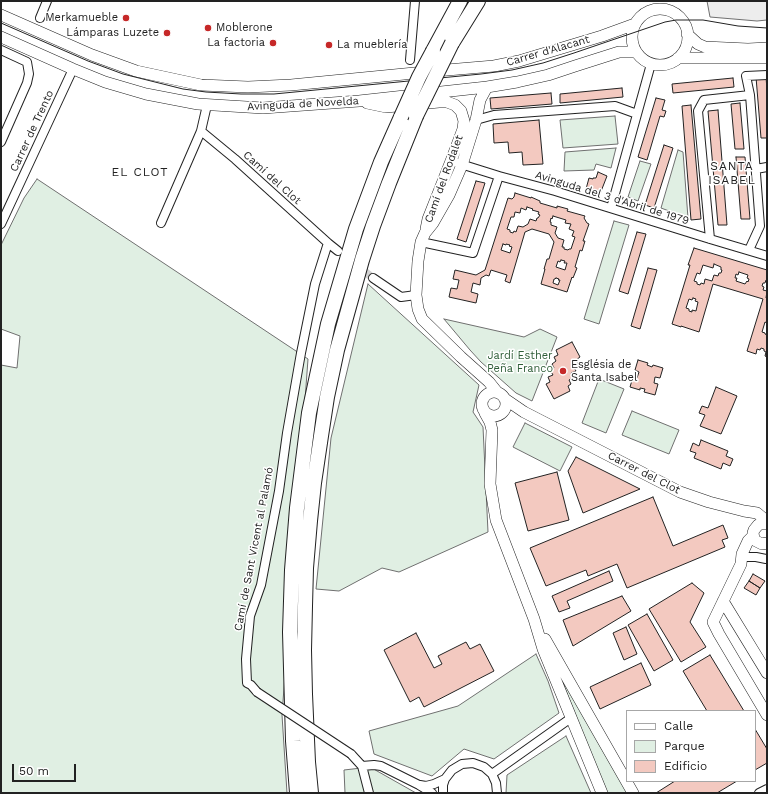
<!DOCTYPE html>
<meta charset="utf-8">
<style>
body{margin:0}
#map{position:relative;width:768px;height:794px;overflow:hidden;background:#fff;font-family:"Work Sans",sans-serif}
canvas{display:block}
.frame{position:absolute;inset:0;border:2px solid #222;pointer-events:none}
.legend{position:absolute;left:626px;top:710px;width:130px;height:72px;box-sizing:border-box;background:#fff;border:1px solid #a7a7a7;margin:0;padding:5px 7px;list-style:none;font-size:12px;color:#222}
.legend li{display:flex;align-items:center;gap:8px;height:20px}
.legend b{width:20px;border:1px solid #a7a7a7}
.scale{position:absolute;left:12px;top:764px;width:64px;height:18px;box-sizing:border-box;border:2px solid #222;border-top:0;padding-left:5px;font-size:12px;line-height:14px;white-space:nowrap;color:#222;-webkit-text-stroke:3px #fff;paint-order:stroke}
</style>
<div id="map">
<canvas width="768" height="794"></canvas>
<div class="frame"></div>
<ul class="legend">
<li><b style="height:5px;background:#fff"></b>Calle</li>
<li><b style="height:11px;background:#e0efe3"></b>Parque</li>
<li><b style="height:11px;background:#f3c9c0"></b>Edificio</li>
</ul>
<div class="scale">50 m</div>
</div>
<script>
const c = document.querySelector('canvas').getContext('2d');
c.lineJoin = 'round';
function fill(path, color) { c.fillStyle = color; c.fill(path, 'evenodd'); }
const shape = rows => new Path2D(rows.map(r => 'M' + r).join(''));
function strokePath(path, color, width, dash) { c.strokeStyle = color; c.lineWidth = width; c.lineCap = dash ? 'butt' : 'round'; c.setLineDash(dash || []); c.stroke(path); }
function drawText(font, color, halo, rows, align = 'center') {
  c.font = font + ' "Work Sans",sans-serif'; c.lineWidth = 3; c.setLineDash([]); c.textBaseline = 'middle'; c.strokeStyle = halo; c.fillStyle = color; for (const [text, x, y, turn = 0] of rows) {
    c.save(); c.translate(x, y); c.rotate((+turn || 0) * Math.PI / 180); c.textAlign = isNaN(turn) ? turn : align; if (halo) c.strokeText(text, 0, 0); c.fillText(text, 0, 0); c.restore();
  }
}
const green = shape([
 [615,116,618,144,563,148,560,120,615,116],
 [616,148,611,168,596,164,594,170,564,171,565,152,616,148],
 [678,150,683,152,688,218,661,208,678,150],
 [640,161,651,164,638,201,628,197,640,161],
 [37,179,308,359,282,715,287,793,1,793,1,365,17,368,20,336,1,329,1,245,24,198,37,179],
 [614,221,629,225,599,324,584,319,614,221],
 [368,284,479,385,473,412,483,427,488,532,399,572,382,568,339,591,316,589,331,438,368,284],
 [444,319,524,337,540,329,557,337,532,401,516,393,481,362,470,350,444,319],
 [599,379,624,389,606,433,582,423,599,379],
 [632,411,679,430,669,454,622,435,632,411],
 [525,423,572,447,560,471,513,447,525,423],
 [536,654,548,681,559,713,494,759,464,749,432,776,374,754,369,731,458,706,536,654],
 [559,673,632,793,606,793,559,673],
 [566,736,591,793,506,793,507,775,566,736],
 [370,767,416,793,345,793,344,770,370,767]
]);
fill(green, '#e0efe3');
strokePath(green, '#6f6f6f', 1);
const parking = shape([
 [707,1,767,1,767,20,757,21,710,17,707,1]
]);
fill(parking, '#ededed');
strokePath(parking, '#6f6f6f', 1);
const building = shape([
 [766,76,767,91,767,138,761,138,756,77,766,76],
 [733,78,734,87,673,93,672,84,733,78],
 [622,88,623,97,560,103,560,94,622,88],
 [551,93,552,104,491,109,490,98,551,93],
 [656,98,665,100,662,110,666,111,664,117,660,116,647,160,638,157,656,98],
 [740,103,744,149,735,149,731,104,740,103],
 [691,105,701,219,691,220,682,106,691,105],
 [718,110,727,225,718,225,708,111,718,110],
 [539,120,543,164,523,165,522,152,509,153,508,142,494,143,493,124,539,120],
 [664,145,673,148,654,208,645,205,664,145],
 [736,157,745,157,750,219,741,219,736,157],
 [598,172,607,176,600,194,586,189,589,178,593,179,593,178,596,178,598,172],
 [476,181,485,183,466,242,457,239,476,181],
 [515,193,531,198,531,197,540,201,540,203,557,208,557,206,568,209,567,211,585,216,584,218,587,223,589,224,583,241,585,241,582,251,580,250,575,267,577,268,573,278,572,277,567,292,541,284,545,269,544,269,547,259,549,259,554,242,549,234,532,229,525,232,510,283,505,281,507,275,491,270,489,276,486,275,481,278,480,285,473,283,471,292,478,294,476,303,449,297,451,288,457,289,459,280,453,279,455,270,476,275,485,270,508,198,512,199,514,197,515,193],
 [527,207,533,209,532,210,539,212,538,214,540,215,538,218,537,218,536,221,530,219,528,224,523,227,518,226,516,232,514,231,513,233,510,232,510,230,507,229,511,217,514,217,515,212,520,213,521,208,526,210,527,207],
 [553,216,566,220,565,223,571,224,569,229,574,231,572,236,575,237,571,249,569,249,568,250,564,249,564,247,562,247,564,240,558,238,555,233,557,227,551,225,551,222,550,222,551,218,552,219,553,216],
 [503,244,506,245,506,244,510,245,509,246,512,247,510,253,501,250,503,244],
 [561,260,565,261,564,263,567,263,565,270,556,267,558,261,560,262,561,260],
 [556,278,559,279,558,280,560,280,558,285,553,283,554,279,555,279,556,278],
 [637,232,646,234,628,294,619,291,637,232],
 [694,248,767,270,767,280,766,280,765,283,763,283,762,286,764,287,763,290,767,291,766,298,767,298,767,323,765,322,762,332,765,333,765,334,767,335,767,357,765,356,766,352,764,351,764,349,761,348,760,350,757,349,756,354,747,351,763,299,713,284,699,332,681,326,681,327,672,324,690,265,688,265,694,248],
 [714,264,721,267,721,270,722,270,721,273,719,273,718,276,714,275,712,281,705,279,704,284,701,283,700,285,697,284,697,282,694,281,697,273,700,274,703,265,713,268,714,264],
 [739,272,748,275,747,278,749,279,748,282,747,281,745,284,736,281,737,278,735,278,736,274,738,275,739,272],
 [693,298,696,299,695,301,698,302,696,311,692,310,692,312,689,311,689,309,686,308,689,299,692,300,693,298],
 [648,268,657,270,640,329,631,326,648,268],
 [572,342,580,357,576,360,578,364,573,366,576,371,571,373,574,377,569,380,571,384,568,386,570,391,554,399,546,384,550,382,548,377,553,375,550,370,554,368,552,364,556,361,554,357,558,355,556,350,572,342],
 [638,360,648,363,647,365,652,367,653,365,663,368,660,378,655,377,654,383,658,384,655,395,644,392,645,389,640,388,640,390,630,387,633,377,637,378,639,372,635,370,638,360],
 [716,387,737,396,721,434,700,426,705,415,699,413,702,406,708,408,716,387],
 [701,440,728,451,726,456,733,459,730,466,723,463,721,469,694,458,696,453,690,451,693,443,699,446,701,440],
 [576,457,640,489,583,513,568,471,576,457],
 [557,472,569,520,528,531,515,483,557,472],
 [653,497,673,546,723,525,728,538,722,540,725,547,627,588,617,564,588,576,586,570,546,586,530,548,653,497],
 [609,571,613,581,567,601,570,608,559,612,552,596,609,571],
 [753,574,765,581,760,588,749,581,753,574],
 [749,581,760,588,756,595,744,588,749,581],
 [692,583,704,593,690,622,706,647,681,662,649,609,692,583],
 [622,596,631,611,573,646,563,620,622,596],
 [647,614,673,660,654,671,628,625,647,614],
 [626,627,637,654,624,660,613,633,626,627],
 [416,633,434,668,442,664,438,656,466,642,470,649,480,644,494,671,424,707,419,697,410,702,384,650,416,633],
 [710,655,744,711,707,711,683,671,710,655],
 [641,663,651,685,600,709,590,687,641,663],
 [755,729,767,749,767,763,755,770,755,729],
 [675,781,737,781,717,793,656,793,675,781]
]);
fill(building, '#f3c9c0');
strokePath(building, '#222', 1);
strokePath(shape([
 [345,256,373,278]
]), '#d3d3d3', 8, [8, 4]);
const street = shape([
 [40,18,47,1],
 [1,50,27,62,29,74,27,83,1,142],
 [410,60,415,1],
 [750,95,746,76,767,75],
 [476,120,494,115,615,106,637,114],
 [201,131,235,159,328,243],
 [451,161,499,176,555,191,710,239,767,256],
 [756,169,767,167],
 [611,208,651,64],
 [161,223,201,131,207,105],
 [1,224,73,69],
 [710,239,698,111,704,100,750,95,760,226,749,250],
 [421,242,473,253,499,176],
 [373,278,401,297,416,295],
 [746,557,756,557,766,559],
 [257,692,251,685,247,683,246,659,250,616,261,585,279,491,287,433,301,353,315,284,328,243,338,251],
 [351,754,362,766,369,793],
 [362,766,374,765,381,766,419,785,432,793],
 [492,774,571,718],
 [420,785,426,786,434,784,445,779],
 [443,793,443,785,445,779,452,770,462,764,473,763,484,767,492,774,496,783,497,793],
 [759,793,767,789]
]);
const secondary = shape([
 '632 37a28 28 0 1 1 56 0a28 28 0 1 1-56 0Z',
 [1,15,92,55,136,71,201,85,248,87,291,85,435,71,494,66,519,61,602,36,635,24],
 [687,34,698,44,705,47,748,49,767,48],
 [1,37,73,69,105,82,146,94,198,104,263,108,359,101,487,87,517,82,548,75,575,66,619,52,636,52],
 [678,58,767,58],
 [487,87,480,100,476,120,462,165,449,195,433,223,425,233,421,242,418,261,416,295,418,309,422,319,461,357,489,382,497,392],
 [367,103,386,107,439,102,447,102,455,105,461,111,464,121,463,129,451,161,428,219,426,229],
 '482 404a12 12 0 1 1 24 0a12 12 0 1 1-24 0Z',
 [505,399,524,412,680,492,709,502,744,511,757,513,763,518,764,524],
 [485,413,490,422,492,430,490,484,496,520,534,619,543,649,602,793],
 [767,524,761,524,758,525,754,530,753,533,754,539,756,541,762,544,767,543],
 [753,536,748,541,742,554,741,564,713,622,719,634,767,715],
 [723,601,767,673],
 [545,639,633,793]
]);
const highway = shape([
 [452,43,478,1],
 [433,51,460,1],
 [297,793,293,741,290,632,292,570,297,508,309,413,328,324,356,229,381,162,401,117],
 [311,793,308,762,305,694,304,650,305,606,306,568,310,521,314,483,321,436,327,397,337,350,362,260,373,226,389,183,416,116]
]);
strokePath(street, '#222', 10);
strokePath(secondary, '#222', 12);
strokePath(highway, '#222', 16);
strokePath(street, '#fff', 8);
strokePath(secondary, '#fff', 11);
strokePath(highway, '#fff', 14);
strokePath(shape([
 [1,23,88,61,123,74,183,89,206,92,241,94,274,94,481,74,512,70,543,63,574,53,665,22,676,20,703,20,738,26,767,28]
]), '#222', 1);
const streetBridge = shape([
 [257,692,351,754]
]);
const highwayBridge = shape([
 [416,116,452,43],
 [401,117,419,77,433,51]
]);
strokePath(streetBridge, '#222', 10, []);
strokePath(highwayBridge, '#222', 16, []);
strokePath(streetBridge, '#fff', 8);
strokePath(highwayBridge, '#fff', 14);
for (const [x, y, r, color] of [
 [126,18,4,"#c62828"],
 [208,28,4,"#c62828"],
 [167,33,4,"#c62828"],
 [273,43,4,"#c62828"],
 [329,45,4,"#c62828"],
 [563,371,4,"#c62828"]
]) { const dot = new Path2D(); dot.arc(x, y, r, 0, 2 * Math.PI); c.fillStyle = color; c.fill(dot); strokePath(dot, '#fff', 1.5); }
drawText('11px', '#222', '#fff', [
 ["Merkamueble",118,18],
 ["Moblerone",216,28,"left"],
 ["Lámparas Luzete",159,33],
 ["La factoria",265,43],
 ["La mueblería",337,45,"left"],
 ["Església de",571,365,"left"],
 ["Santa Isabel",571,378,"left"]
], 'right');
drawText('11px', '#222', '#fff', [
 ["Carrer d'Alacant",548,51,-16],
 ["Avinguda de Novelda",303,104,-3],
 ["Carrer de Trento",32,131,-65],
 ["Camí del Clot",272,178,42],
 ["Camí del Rodalet",444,179,-70],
 ["Avinguda del 3 d'Abril de 1979",612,198,17],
 ["Carrer del Clot",644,473,27],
 ["Camí de Sant Vicent al Palamó",254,549,-79]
]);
drawText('11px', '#2f5e38', '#fff', [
 ["Jardí Esther",520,356],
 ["Peña Franco",520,369]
]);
c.letterSpacing = '1px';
drawText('12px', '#222', '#fff', [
 ["SANTA",732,166],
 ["ISABEL",732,180],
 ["EL CLOT",140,172]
]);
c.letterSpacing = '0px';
</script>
